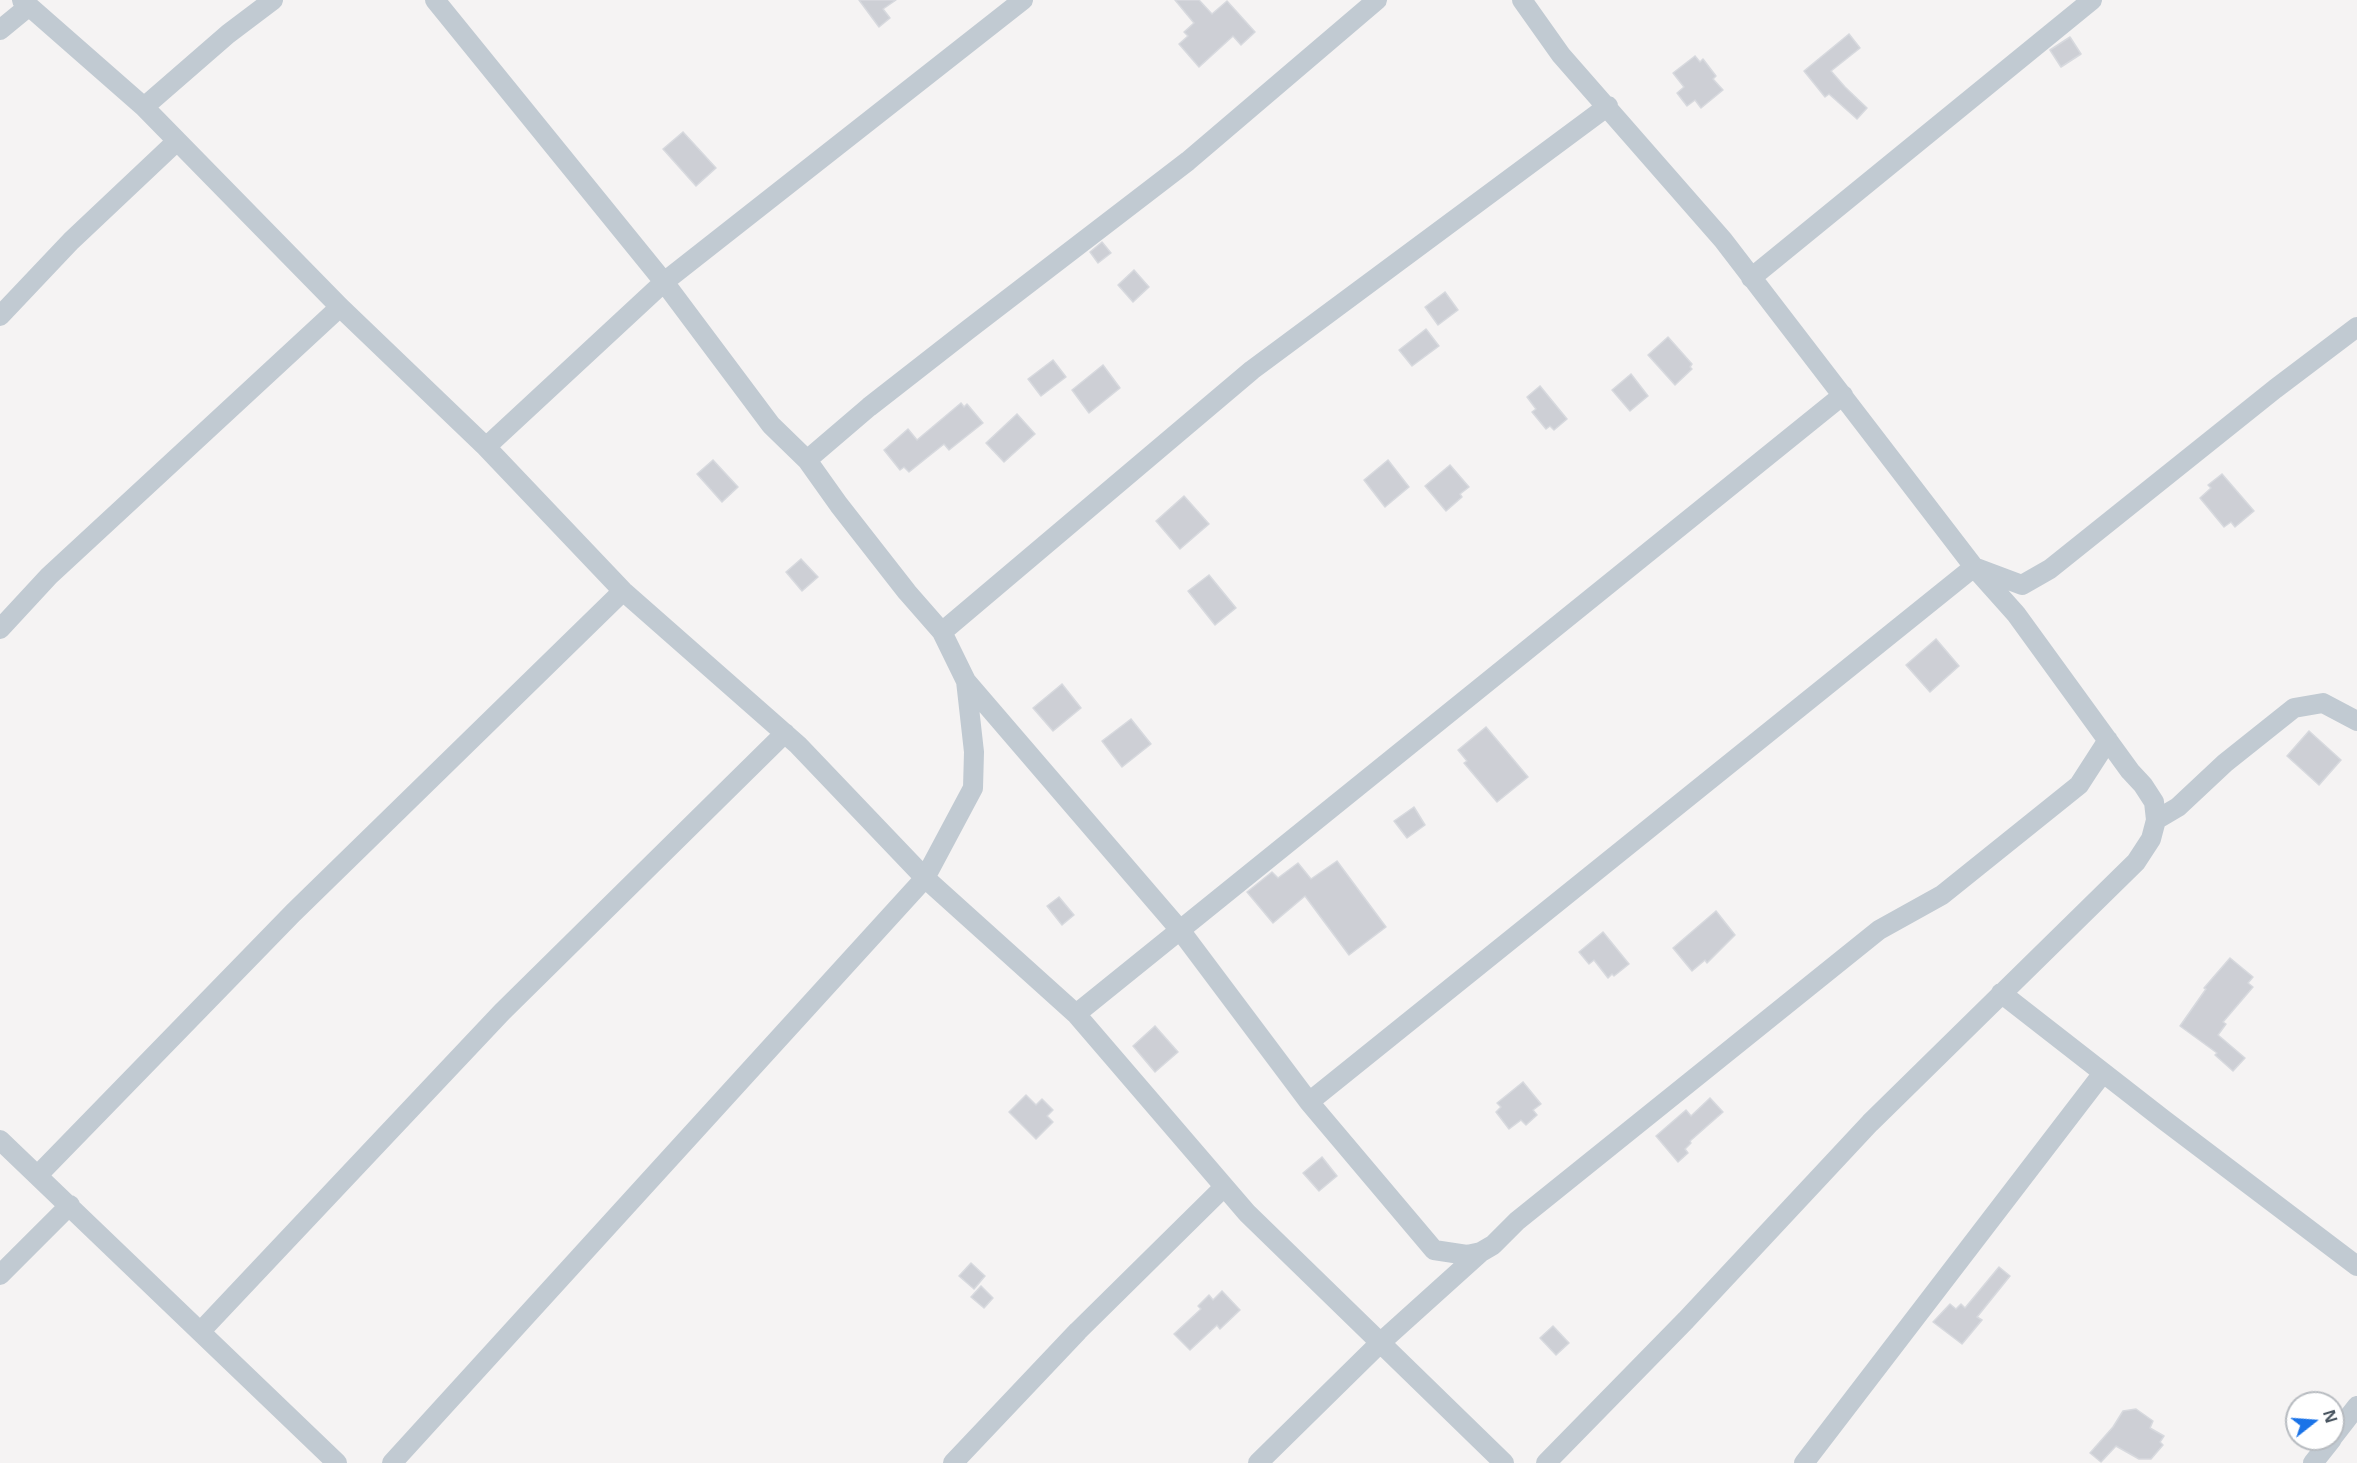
<!DOCTYPE html>
<style>
body{margin:0}
#map{position:relative;width:2357px;height:1463px;overflow:hidden;background:#f5f3f3;font-family:"Noto Sans",sans-serif}
canvas{display:block}
.north{position:absolute;left:2285px;top:1391px;width:60px;height:60px;box-sizing:border-box;background:#fff;border:2px solid #b7bbc0;border-radius:50%;rotate:73deg;font-size:16px;font-weight:700;line-height:24px;text-align:center;color:#4a5661}
.north::after{content:'';display:block;margin:auto;width:21px;height:27px;background:#1a73e8;clip-path:polygon(50% 0,100% 100%,50% 72%,0 100%)}
</style>
<div id="map">
<canvas width="2357" height="1463"></canvas>
<div class="north">N</div>
</div>
<script>
const c = document.querySelector('canvas').getContext('2d');
c.lineJoin = 'round';
function fill(path, color) { c.fillStyle = color; c.fill(path, 'evenodd'); }
const shape = rows => new Path2D(rows.map(r => 'M' + r).join(''));
function strokePath(path, color, width, dash) { c.strokeStyle = color; c.lineWidth = width; c.lineCap = dash ? 'butt' : 'round'; c.setLineDash(dash || []); c.stroke(path); }
const building = shape([
 [859,0,896,0,883,9,890,18,879,27,859,0],
 [1175,0,1199,0,1212,14,1227,1,1255,32,1241,45,1233,36,1199,67,1179,44,1188,36,1184,32,1194,23,1175,0],
 [1849,34,1860,48,1831,71,1845,87,1867,108,1857,119,1829,94,1825,97,1804,71,1849,34],
 [2070,37,2081,54,2061,67,2050,50,2070,37],
 [1695,56,1700,62,1703,59,1716,76,1713,79,1723,90,1701,108,1695,100,1687,106,1677,93,1684,87,1673,73,1695,56],
 [683,132,716,168,696,186,663,149,683,132],
 [1102,242,1111,253,1098,263,1090,252,1102,242],
 [1134,270,1149,287,1133,302,1118,285,1134,270],
 [1445,292,1458,310,1438,325,1425,307,1445,292],
 [1426,329,1439,346,1412,366,1399,350,1426,329],
 [1668,337,1692,364,1690,367,1692,369,1675,385,1648,355,1668,337],
 [1053,360,1066,377,1041,396,1028,379,1053,360],
 [1103,365,1120,388,1089,413,1072,390,1103,365],
 [1631,374,1648,396,1630,411,1612,390,1631,374],
 [1540,386,1567,419,1554,430,1550,426,1546,429,1532,412,1536,409,1527,397,1540,386],
 [961,403,964,407,967,404,983,423,949,450,944,444,909,472,904,467,900,470,884,450,908,429,917,440,961,403],
 [1017,414,1035,434,1004,462,986,443,1017,414],
 [713,460,738,487,722,502,697,474,713,460],
 [1388,460,1409,487,1385,507,1364,480,1388,460],
 [1450,465,1469,487,1460,494,1462,497,1446,511,1425,486,1450,465],
 [2222,474,2254,511,2235,527,2231,522,2224,527,2200,498,2211,488,2208,485,2222,474],
 [1184,496,1209,524,1180,549,1156,521,1184,496],
 [801,559,818,577,802,591,786,572,801,559],
 [1209,575,1236,608,1215,625,1188,591,1209,575],
 [1936,639,1959,666,1930,692,1906,665,1936,639],
 [1062,684,1081,708,1053,731,1033,708,1062,684],
 [1131,719,1151,744,1122,767,1102,741,1131,719],
 [1486,727,1528,777,1497,802,1464,763,1467,761,1458,750,1486,727],
 [2309,731,2341,760,2319,785,2287,756,2309,731],
 [1414,807,1425,825,1407,838,1394,821,1414,807],
 [1337,861,1386,927,1349,955,1305,896,1273,923,1247,892,1272,872,1278,878,1298,863,1311,879,1337,861],
 [1059,897,1074,915,1062,925,1047,906,1059,897],
 [1716,911,1735,935,1707,963,1705,960,1692,971,1673,948,1716,911],
 [1603,932,1629,964,1614,976,1612,974,1608,978,1594,960,1589,964,1579,952,1603,932],
 [2230,958,2253,977,2248,983,2253,987,2223,1022,2226,1024,2218,1035,2245,1058,2233,1071,2215,1055,2217,1053,2180,1026,2206,989,2204,988,2230,958],
 [1155,1026,1178,1052,1155,1072,1133,1046,1155,1026],
 [1523,1082,1541,1104,1533,1110,1537,1115,1526,1125,1521,1120,1509,1129,1496,1112,1501,1107,1497,1103,1523,1082],
 [1026,1095,1036,1105,1042,1099,1053,1110,1047,1116,1053,1122,1036,1139,1009,1112,1026,1095],
 [1710,1098,1723,1112,1690,1141,1691,1143,1685,1149,1688,1153,1678,1162,1656,1136,1686,1110,1691,1116,1710,1098],
 [1322,1157,1337,1176,1319,1191,1303,1173,1322,1157],
 [971,1263,985,1276,974,1289,959,1276,971,1263],
 [1999,1267,2010,1276,1977,1317,1982,1320,1962,1344,1933,1322,1950,1304,1956,1309,1961,1304,1965,1308,1999,1267],
 [981,1286,993,1298,984,1308,971,1297,981,1286],
 [1222,1291,1240,1310,1220,1329,1217,1325,1190,1350,1174,1334,1201,1309,1198,1306,1209,1295,1213,1300,1222,1291],
 [1553,1326,1569,1343,1556,1355,1540,1338,1553,1326],
 [2136,1409,2153,1421,2150,1428,2164,1436,2160,1442,2163,1445,2151,1459,2139,1459,2116,1446,2101,1462,2090,1453,2113,1427,2123,1411,2136,1409]
]);
fill(building, '#cdcfd5');
strokePath(building, '#d7d9de', 1.5);
strokePath(shape([
 [22,0,144,107,340,307,486,447,623,591,798,745,925,878,1076,1014,1247,1213,1504,1463],
 [435,0,664,282,771,425,807,460],
 [1522,0,1561,55,1723,240,1974,567,2016,614,2130,771,2143,785,2154,802,2156,820,2151,839,2136,862,1870,1123,1686,1320,1546,1463],
 [0,30,28,7],
 [144,107,228,34,273,0],
 [1751,278,2092,0],
 [0,316,71,241,177,141],
 [486,447,664,282,1023,0],
 [0,629,49,576,340,307],
 [942,632,1252,370,1608,106],
 [966,681,1180,930,1309,1102,1434,1250,1467,1255,1481,1252,1493,1245,1517,1221,1879,930,1942,895,2079,785,2108,740],
 [2156,820,2178,807,2225,763,2294,708,2323,703,2357,721],
 [2001,993,2164,1120,2357,1266],
 [1076,1014,1843,395],
 [1309,1102,1974,567,2022,585,2050,569,2275,389,2357,327],
 [0,1140,337,1463],
 [38,1175,293,913,623,591],
 [0,1275,70,1205],
 [201,1331,502,1012,785,733],
 [2333,1437,2357,1406],
 [392,1463,925,878,973,788,974,752,966,681,942,632,907,592,839,505,807,460,869,407,969,329,1188,161,1377,0],
 [953,1463,1078,1331,1224,1187],
 [1258,1463,1380,1343,1481,1252],
 [1804,1463,2103,1073],
 [2313,1463,2332,1439]
]), '#c1cad2', 20);
</script>
